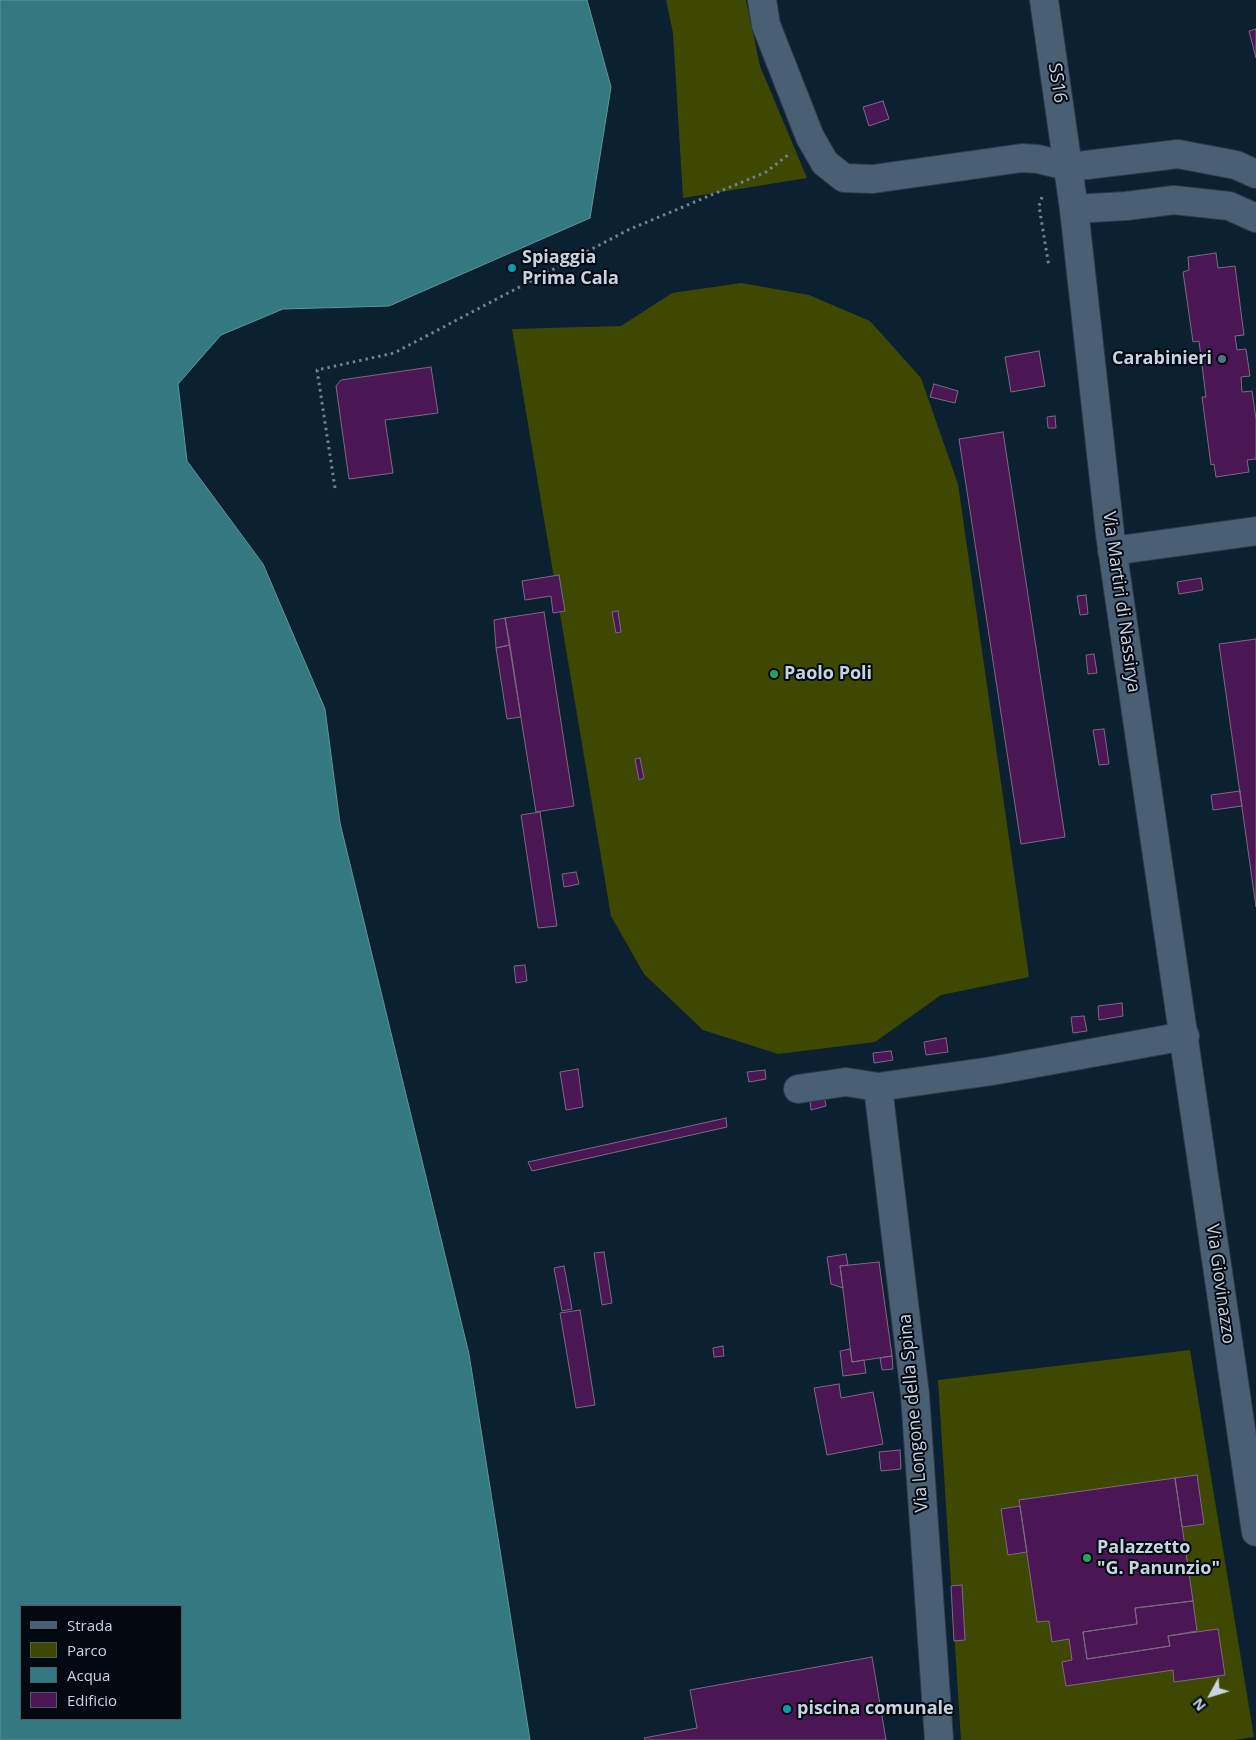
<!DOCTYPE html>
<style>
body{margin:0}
#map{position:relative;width:1256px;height:1740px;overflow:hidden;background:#0b2031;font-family:"Open Sans",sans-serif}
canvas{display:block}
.legend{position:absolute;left:20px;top:1605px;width:162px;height:115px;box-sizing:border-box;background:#030911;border:1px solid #525b64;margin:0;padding:6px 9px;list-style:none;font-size:15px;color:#c8d5e1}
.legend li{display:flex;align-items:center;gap:10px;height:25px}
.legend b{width:25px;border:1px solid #525b64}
.north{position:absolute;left:1186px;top:1670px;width:50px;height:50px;-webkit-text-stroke:4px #030911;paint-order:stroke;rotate:231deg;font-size:14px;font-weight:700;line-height:20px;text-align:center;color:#c8d5e1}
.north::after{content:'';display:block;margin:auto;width:18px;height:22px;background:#c8d5e1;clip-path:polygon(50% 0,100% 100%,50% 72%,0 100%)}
</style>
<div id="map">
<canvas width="1256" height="1740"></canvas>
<ul class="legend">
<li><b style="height:6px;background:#496074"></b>Strada</li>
<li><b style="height:14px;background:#3f4800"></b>Parco</li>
<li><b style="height:14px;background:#347882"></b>Acqua</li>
<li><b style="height:14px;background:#4b1654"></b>Edificio</li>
</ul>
<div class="north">N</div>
</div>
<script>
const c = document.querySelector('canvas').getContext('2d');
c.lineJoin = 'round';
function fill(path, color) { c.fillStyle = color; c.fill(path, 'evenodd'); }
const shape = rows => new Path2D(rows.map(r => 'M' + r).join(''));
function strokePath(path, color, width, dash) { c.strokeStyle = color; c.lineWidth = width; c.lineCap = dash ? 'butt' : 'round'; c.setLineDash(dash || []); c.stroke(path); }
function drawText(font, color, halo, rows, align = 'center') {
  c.font = font + ' "Open Sans",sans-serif'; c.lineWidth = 4; c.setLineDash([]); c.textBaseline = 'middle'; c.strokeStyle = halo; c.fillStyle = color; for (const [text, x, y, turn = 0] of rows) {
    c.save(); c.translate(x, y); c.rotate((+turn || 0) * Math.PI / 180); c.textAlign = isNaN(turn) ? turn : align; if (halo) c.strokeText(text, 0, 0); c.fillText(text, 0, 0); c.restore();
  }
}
fill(shape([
 [666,0,746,0,760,66,807,178,683,198,673,33],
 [741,283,809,295,870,321,921,378,958,484,1029,977,941,995,875,1042,778,1054,703,1030,644,974,611,916,512,329,621,326,672,293],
 [1190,1350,1254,1737,1234,1740,961,1740,938,1380]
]), '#3f4800');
const water = shape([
 [0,0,587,0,589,7,611,87,590,218,389,306,283,309,221,335,178,384,187,461,263,564,325,709,340,823,469,1354,530,1740,0,1740,0,0],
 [21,1606,181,1606,181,1719,21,1719,21,1606]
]);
fill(water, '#347882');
strokePath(water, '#60949e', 1);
const building = shape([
 [1256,29,1256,58,1249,31,1256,29],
 [883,101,889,119,869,126,863,107,883,101],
 [1216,253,1218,268,1235,266,1244,335,1235,336,1237,350,1246,349,1250,376,1241,377,1242,392,1252,391,1256,419,1256,459,1247,460,1249,472,1216,477,1214,464,1211,465,1202,397,1206,397,1199,341,1193,342,1183,272,1189,270,1188,257,1216,253],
 [1039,351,1045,386,1011,392,1005,357,1039,351],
 [431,367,438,413,385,420,393,473,349,479,336,386,341,380,431,367],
 [934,384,958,391,955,403,930,397,934,384],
 [1055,416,1056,428,1048,428,1047,417,1055,416],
 [1003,432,1065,837,1021,844,959,439,1003,432],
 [559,575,565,611,553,613,551,596,525,600,522,581,559,575],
 [1201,578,1203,590,1179,594,1177,582,1201,578],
 [1086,595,1088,614,1080,615,1077,596,1086,595],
 [618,611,621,632,616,633,612,612,618,611],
 [544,612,574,806,536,812,505,618,544,612],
 [505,618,510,645,496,648,494,620,505,618],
 [1256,639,1256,907,1219,644,1256,639],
 [510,645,521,717,507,719,496,648,510,645],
 [1094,654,1097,673,1088,674,1086,655,1094,654],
 [1104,729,1109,764,1099,765,1093,730,1104,729],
 [640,758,644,778,639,780,635,759,640,758],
 [1240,791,1242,806,1213,810,1211,795,1240,791],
 [540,812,557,926,538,928,521,815,540,812],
 [576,872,579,884,564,887,562,874,576,872],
 [525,965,527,981,516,983,514,966,525,965],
 [1122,1003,1123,1016,1099,1020,1098,1006,1122,1003],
 [1084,1016,1087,1031,1073,1033,1071,1017,1084,1016],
 [946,1038,948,1052,926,1055,924,1042,946,1038],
 [891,1051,893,1060,874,1063,873,1053,891,1051],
 [578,1069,583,1107,566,1110,560,1072,578,1069],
 [765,1070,766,1079,749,1082,747,1072,765,1070],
 [824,1096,826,1106,811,1110,810,1100,824,1096],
 [726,1118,727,1127,532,1171,528,1162,726,1118],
 [604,1252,612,1303,602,1305,594,1253,604,1252],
 [846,1254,848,1265,840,1266,843,1288,831,1284,827,1257,846,1254],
 [879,1262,892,1356,852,1362,840,1266,879,1262],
 [564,1266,572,1309,562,1311,554,1268,564,1266],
 [580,1310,595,1405,576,1408,560,1313,580,1310],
 [723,1346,724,1356,714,1357,713,1348,723,1346],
 [850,1349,852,1362,864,1360,866,1373,843,1376,840,1351,850,1349],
 [892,1356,893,1369,882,1370,880,1358,892,1356],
 [839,1384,841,1398,873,1392,883,1444,827,1455,814,1388,839,1384],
 [900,1450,901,1469,881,1471,879,1452,900,1450],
 [1197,1475,1204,1524,1182,1527,1175,1478,1197,1475],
 [1175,1478,1193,1601,1135,1608,1137,1624,1083,1632,1087,1659,1170,1646,1168,1636,1218,1629,1225,1675,1174,1682,1173,1670,1066,1686,1062,1662,1072,1660,1069,1639,1052,1642,1049,1621,1037,1622,1019,1500,1175,1478],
 [1020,1506,1027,1552,1008,1555,1001,1509,1020,1506],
 [962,1585,965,1640,954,1641,951,1586,962,1585],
 [1193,1601,1197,1631,1168,1636,1170,1646,1087,1659,1083,1632,1137,1624,1135,1608,1193,1601],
 [872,1657,886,1740,645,1740,644,1738,697,1728,690,1690,872,1657]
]);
fill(building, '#4b1654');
strokePath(building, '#7e6981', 1);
const minor = shape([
 [762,0,766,25,810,137,825,163,844,178,873,179,1022,158,1038,159,1070,167],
 [1112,551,1256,531],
 [878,1087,915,1395,939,1740],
 [798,1089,846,1082,878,1087,992,1071,1185,1036]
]);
const tertiary = shape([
 [1074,209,1110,534,1256,1532]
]);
const secondary = shape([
 [1044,0,1074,209,1126,206,1174,200,1229,206,1256,218],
 [1070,167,1178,154,1236,165,1256,174]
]);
strokePath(minor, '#303a49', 30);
strokePath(tertiary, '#303a49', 30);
strokePath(secondary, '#303a49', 30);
strokePath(shape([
 [1042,197,1039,206,1049,267],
 [335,488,317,370,394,353,628,230,766,172,788,155]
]), '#718290', 3, [2.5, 4]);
strokePath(minor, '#496074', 28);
strokePath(tertiary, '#496074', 28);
strokePath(secondary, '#496074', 28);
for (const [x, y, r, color] of [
 [512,268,5,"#0f9aa8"],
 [1222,359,5,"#5c6f8a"],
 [774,674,5,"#2e9e5b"],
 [1087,1558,5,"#2e9e5b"],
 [787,1709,5,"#0f9aa8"]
]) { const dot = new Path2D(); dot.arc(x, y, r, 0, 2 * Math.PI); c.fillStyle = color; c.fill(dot); strokePath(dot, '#030911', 2); }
drawText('18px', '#c8d5e1', '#030911', [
 ["SS16",1057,83,81],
 ["Via Martiri di Nassirya",1121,602,82],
 ["Via Giovinazzo",1220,1284,82],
 ["Via Longone della Spina",914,1413,-95]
]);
drawText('bold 18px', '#c8d5e1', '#030911', [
 ["Spiaggia",522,258],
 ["Prima Cala",522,279],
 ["Carabinieri",1212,359,"right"],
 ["Paolo Poli",784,674],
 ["Palazzetto",1097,1548],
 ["\"G. Panunzio\"",1097,1569],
 ["piscina comunale",797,1709]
], 'left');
</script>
